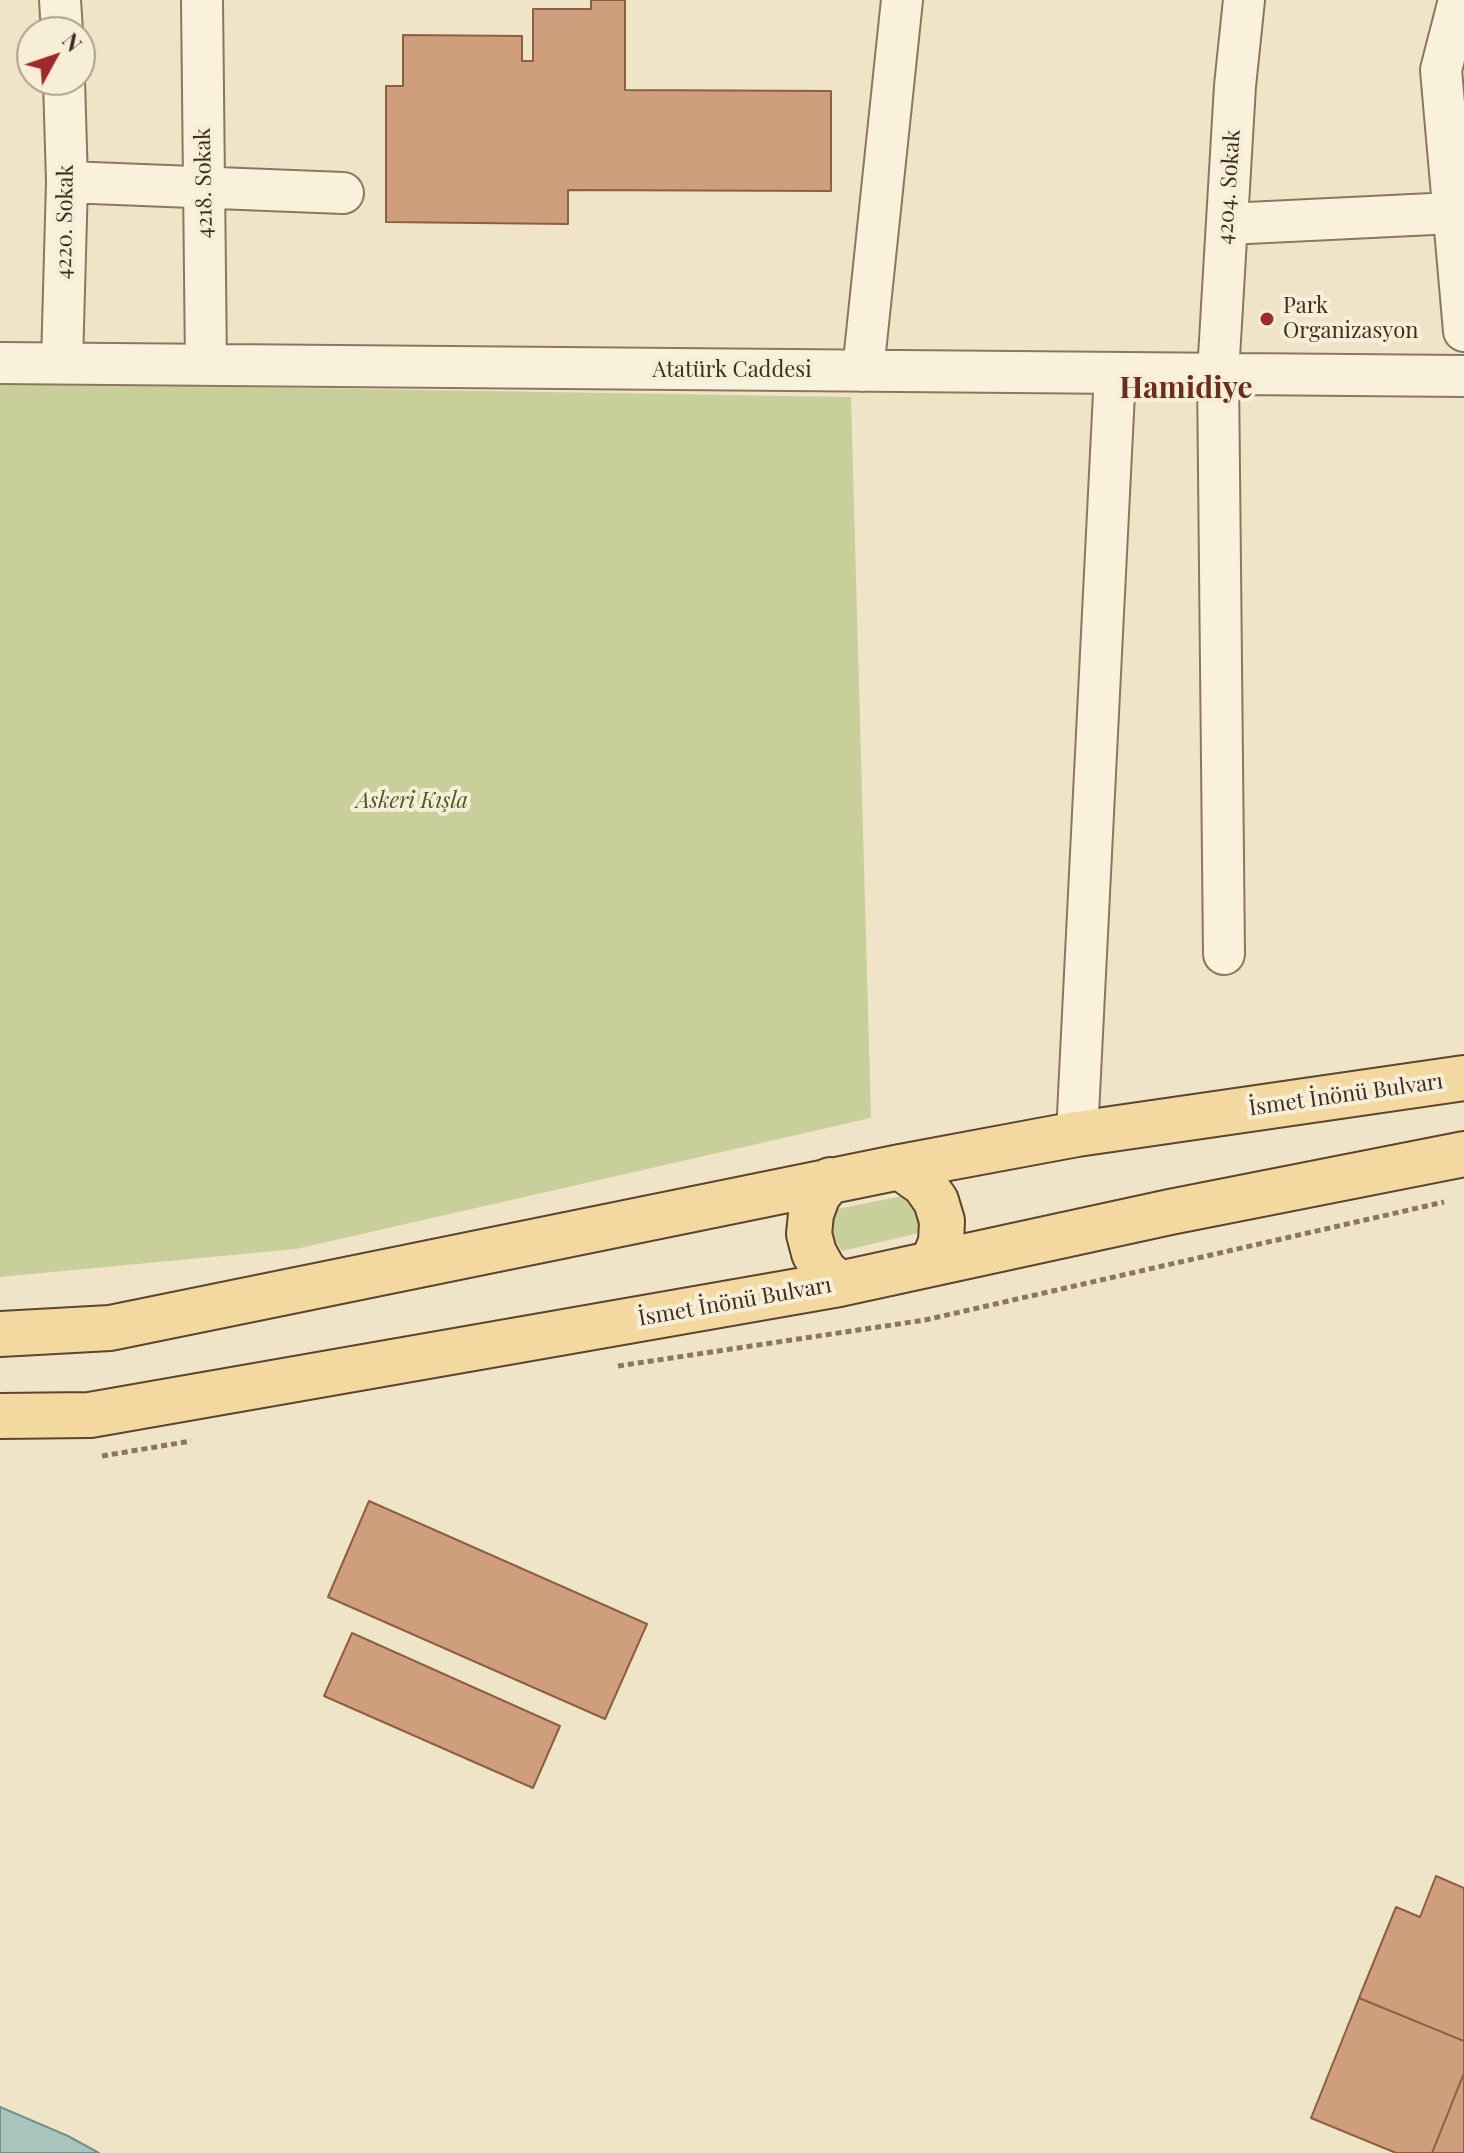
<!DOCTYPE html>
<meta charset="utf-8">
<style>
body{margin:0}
#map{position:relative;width:1464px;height:2153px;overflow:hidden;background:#f0e4c8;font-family:"Playfair Display",serif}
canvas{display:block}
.north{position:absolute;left:16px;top:16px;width:80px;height:80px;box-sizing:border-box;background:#f7eed8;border:2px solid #ada18e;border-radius:50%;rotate:50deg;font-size:22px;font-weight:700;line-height:32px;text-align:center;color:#3d2e20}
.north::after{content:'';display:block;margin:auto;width:28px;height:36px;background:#9e2a2b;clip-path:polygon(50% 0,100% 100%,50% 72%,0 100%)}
</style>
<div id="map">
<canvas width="1464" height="2153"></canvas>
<div class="north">N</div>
</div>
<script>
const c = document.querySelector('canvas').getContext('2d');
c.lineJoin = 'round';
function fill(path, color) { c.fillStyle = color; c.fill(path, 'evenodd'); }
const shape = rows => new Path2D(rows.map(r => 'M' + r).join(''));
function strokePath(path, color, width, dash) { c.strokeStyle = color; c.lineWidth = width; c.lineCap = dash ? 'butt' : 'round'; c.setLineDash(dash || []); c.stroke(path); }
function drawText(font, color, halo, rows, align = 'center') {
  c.font = font + ' "Playfair Display",serif'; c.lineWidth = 8; c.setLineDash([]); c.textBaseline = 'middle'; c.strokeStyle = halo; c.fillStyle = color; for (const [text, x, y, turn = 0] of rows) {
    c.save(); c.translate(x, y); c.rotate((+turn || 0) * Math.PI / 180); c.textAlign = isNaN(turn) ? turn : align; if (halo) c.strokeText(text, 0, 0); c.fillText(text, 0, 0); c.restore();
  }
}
fill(shape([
 [0,383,851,397,871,1118,296,1249,0,1277],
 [907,1195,915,1207,919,1220,919,1233,842,1251,834,1239,832,1226,837,1209]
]), '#c9cf9b');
const water = shape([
 [0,2107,68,2136,99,2153,0,2153,0,2107]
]);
fill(water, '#a9c4bc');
strokePath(water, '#6f938a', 2);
const building = shape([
 [591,0,625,0,625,90,831,91,831,191,568,190,568,224,386,222,386,86,403,86,403,35,522,36,522,61,533,61,533,9,591,9,591,0],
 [369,1501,647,1624,605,1719,328,1597,369,1501],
 [352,1633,560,1726,533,1788,324,1696,352,1633],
 [1436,1876,1464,1888,1464,2041,1359,1998,1396,1907,1420,1917,1436,1876],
 [1359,1998,1464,2041,1464,2073,1432,2153,1396,2153,1311,2118,1359,1998],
 [1464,2073,1464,2153,1432,2153,1464,2073]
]);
fill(building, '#cf9f7d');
strokePath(building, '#8d5f41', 2);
const street = shape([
 [60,0,62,32],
 [202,0,206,365],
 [1459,0,1441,70,1464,331],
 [67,182,343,193],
 [1227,224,1453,213],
 [0,363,1464,376],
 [62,363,67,182,64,80],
 [863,371,902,0],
 [1224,954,1218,374,1235,86,1244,0],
 [1077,1134,1115,373]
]);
const primary = shape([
 [900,1167,924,1184,936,1201,942,1221,941,1242,933,1262],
 [830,1180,818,1195,811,1214,809,1234,814,1253,824,1271,839,1284],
 [0,1334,110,1328,900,1167,1077,1134,1464,1078],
 [0,1416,90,1415,839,1284,1170,1212,1464,1154]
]);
strokePath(street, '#8d765c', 44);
strokePath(primary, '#5b4430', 48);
strokePath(shape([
 [618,1366,925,1320,1444,1202],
 [102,1456,191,1441]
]), '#8d765c', 5, [6, 4]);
strokePath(street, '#faf1dc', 40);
strokePath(primary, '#f3d9a0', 44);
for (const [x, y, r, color] of [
 [1267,319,8,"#9e2a2b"]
]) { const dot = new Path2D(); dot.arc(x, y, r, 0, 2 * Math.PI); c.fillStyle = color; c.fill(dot); strokePath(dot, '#f7eed8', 3); }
drawText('22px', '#3d2e20', '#f7eed8', [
 ["4218. Sokak",204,183,-91],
 ["4204. Sokak",1229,187,-86],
 ["4220. Sokak",65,222,-89],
 ["Atatürk Caddesi",732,370],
 ["İsmet İnönü Bulvarı",1346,1095,-8],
 ["İsmet İnönü Bulvarı",735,1302,-10]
]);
drawText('22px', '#3d2e20', '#f7eed8', [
 ["Park",1283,306],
 ["Organizasyon",1283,331]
], 'left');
drawText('italic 22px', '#4d5a26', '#f7eed8', [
 ["Askeri Kışla",412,801]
]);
drawText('bold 30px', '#6b2e1e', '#f7eed8', [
 ["Hamidiye",1186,389]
]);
</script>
